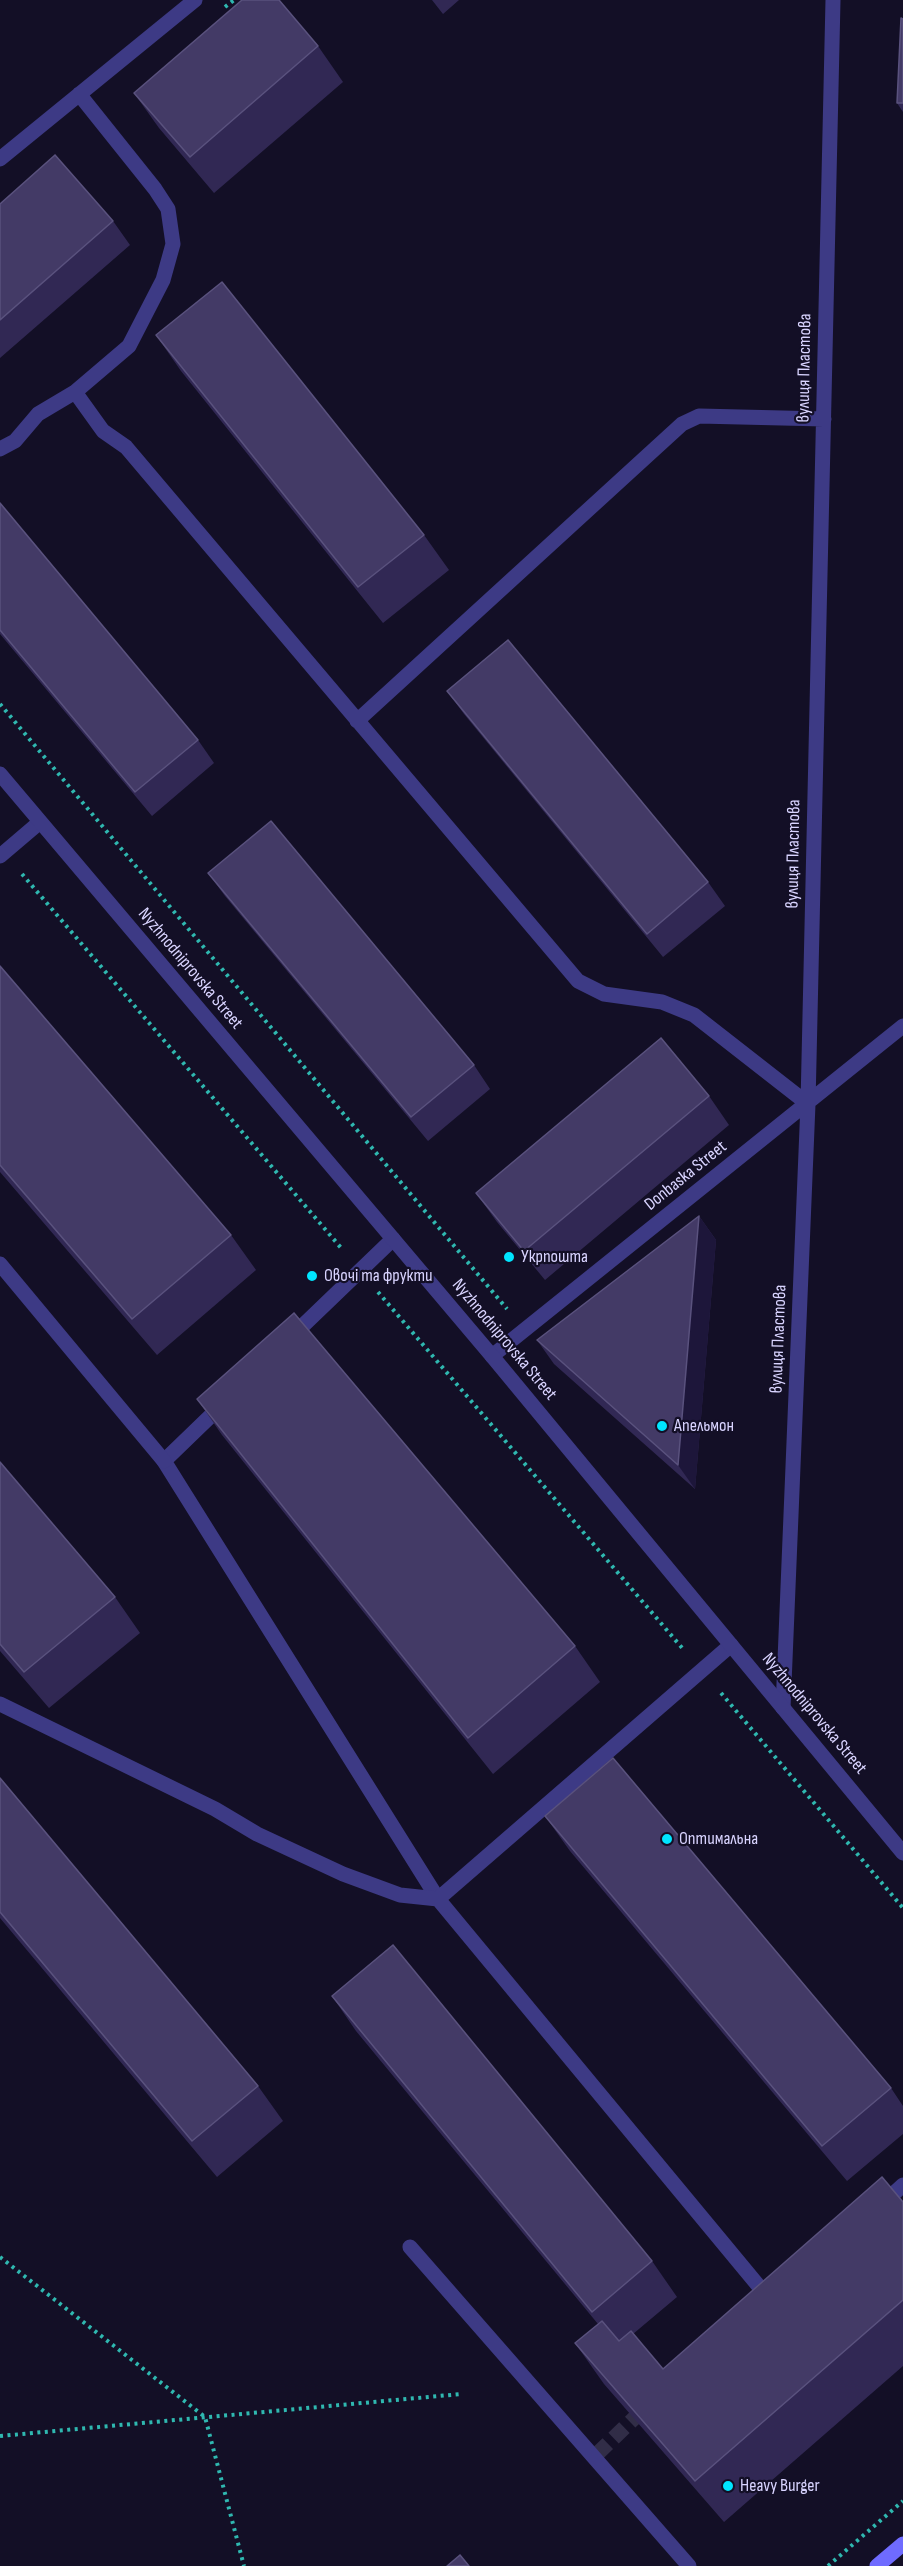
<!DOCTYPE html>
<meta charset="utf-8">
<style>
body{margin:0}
canvas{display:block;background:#130f26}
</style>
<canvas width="903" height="2566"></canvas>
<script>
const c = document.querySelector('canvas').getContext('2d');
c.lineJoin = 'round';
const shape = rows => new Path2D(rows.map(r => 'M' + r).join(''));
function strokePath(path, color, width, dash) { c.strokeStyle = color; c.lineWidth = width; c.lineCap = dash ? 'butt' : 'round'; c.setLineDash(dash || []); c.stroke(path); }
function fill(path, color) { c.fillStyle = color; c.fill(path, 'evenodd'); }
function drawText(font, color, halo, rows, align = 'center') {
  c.font = font + ' "Sofia Sans Condensed",sans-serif'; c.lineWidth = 4.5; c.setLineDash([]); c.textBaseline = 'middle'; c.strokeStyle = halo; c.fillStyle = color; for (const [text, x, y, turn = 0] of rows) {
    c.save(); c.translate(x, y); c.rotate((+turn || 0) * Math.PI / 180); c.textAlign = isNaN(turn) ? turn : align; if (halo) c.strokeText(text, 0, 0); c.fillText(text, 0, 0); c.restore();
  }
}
strokePath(shape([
 [597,2454,648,2405]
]), '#312d47', 15, [15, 8]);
strokePath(shape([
 [225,7,234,0],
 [0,704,507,1309],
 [22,874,342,1249],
 [378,1292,683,1649],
 [721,1693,903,1908],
 [0,2257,205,2417,244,2566],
 [0,2436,461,2394],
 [828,2566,903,2501]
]), '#2fb8b0', 4, [3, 4.5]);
strokePath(shape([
 [290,1338,393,1239],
 [224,1403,164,1461,438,1899],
 [410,2247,689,2566]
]), '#3d3a85', 15);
strokePath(shape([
 [0,159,195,0],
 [75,392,129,346,163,280,173,244,168,209,155,189,79,94],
 [0,449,15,441,38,414,75,392,103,431,126,447,578,981,604,994,662,1002,694,1015,808,1104],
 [357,721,682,424,699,416,824,419],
 [0,856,40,822],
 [0,1264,164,1461],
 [492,1356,903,1026],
 [731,1645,438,1899,771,2301],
 [0,1704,215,1809,257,1834,343,1874,400,1895,438,1899],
 [783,1708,808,1104,833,0],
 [881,2205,903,2185]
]), '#3d3a85', 15);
strokePath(shape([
 [0,774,492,1356,903,1853]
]), '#3d3a85', 15);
strokePath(shape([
 [877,2566,903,2544]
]), '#6f6bff', 15);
fill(shape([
 [432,0,459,0,443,14],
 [903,19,903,112,897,103],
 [318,46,343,82,214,193,159,128,134,93],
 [0,204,113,221,130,245,0,358],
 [156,335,424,535,449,570,383,623,181,371],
 [0,503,198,740,214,763,152,816,0,634],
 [447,691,708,882,725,906,663,957,464,714],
 [208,873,474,1065,490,1089,428,1141,225,896],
 [0,966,231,1235,256,1270,157,1355,0,1172],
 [709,1096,729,1125,545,1280,497,1222,476,1193],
 [699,1216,716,1240,695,1489,554,1364,537,1340],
 [197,1399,575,1646,600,1682,493,1774,222,1435],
 [0,1462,115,1597,140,1633,49,1708,0,1651],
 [0,1778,258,2086,283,2121,217,2177,0,1918],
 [545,1816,891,2088,903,2106,903,2134,847,2181,570,1851],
 [332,1996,652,2261,677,2297,633,2334,663,2369,903,2202,903,2366,724,2522,604,2384,575,2343,598,2324,356,2031]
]), '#312854');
fill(shape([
 [699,1216,716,1240,695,1489,678,1465]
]), '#1d163a');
const building = shape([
 [242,0,279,0,318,46,190,157,134,93,242,0],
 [901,18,903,19,903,103,897,103,901,18],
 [55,155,113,221,0,320,0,204,55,155],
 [222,282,424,535,358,587,156,335,222,282],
 [0,503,198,740,135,792,0,630,0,503],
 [508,640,708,882,647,934,447,691,508,640],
 [271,821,474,1065,411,1117,208,873,271,821],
 [0,966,231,1235,132,1319,0,1165,0,966],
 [661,1038,709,1096,524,1251,476,1193,661,1038],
 [699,1216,678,1465,537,1340,699,1216],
 [294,1313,575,1646,468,1738,197,1399,294,1313],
 [0,1462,115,1597,24,1672,0,1644,0,1462],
 [613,1758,891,2088,822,2146,545,1816,613,1758],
 [0,1778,258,2086,192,2141,0,1912,0,1778],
 [393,1945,652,2261,592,2312,332,1996,393,1945],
 [882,2177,903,2202,903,2300,695,2481,575,2343,602,2321,619,2341,631,2331,663,2369,882,2177],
 [460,2555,469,2566,447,2566,460,2555]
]);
fill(building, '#433a66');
strokePath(building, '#5a527e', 1.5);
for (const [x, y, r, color] of [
 [509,1257,6,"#00e5ff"],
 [312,1276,6,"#00e5ff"],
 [662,1426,6,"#00e5ff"],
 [667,1839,6,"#00e5ff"],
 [728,2486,6,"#00e5ff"]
]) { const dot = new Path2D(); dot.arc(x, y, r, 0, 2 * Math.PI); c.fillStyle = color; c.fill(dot); strokePath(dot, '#130f26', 2); }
drawText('18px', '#d9d4ff', '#130f26', [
 ["вулиця Пластова",805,368,-89],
 ["вулиця Пластова",794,854,-89],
 ["Nyzhnodniprovska Street",190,969,50],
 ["Donbaska Street",686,1176,-39],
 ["вулиця Пластова",779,1339,-88],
 ["Nyzhnodniprovska Street",504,1340,50],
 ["Nyzhnodniprovska Street",814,1714,50]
]);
drawText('18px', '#d9d4ff', '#130f26', [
 ["Укрпошта",521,1257],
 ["Овочі та фрукти",324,1276],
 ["Апельмон",674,1426],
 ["Оптимальна",679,1839],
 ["Heavy Burger",740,2486]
], 'left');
</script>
